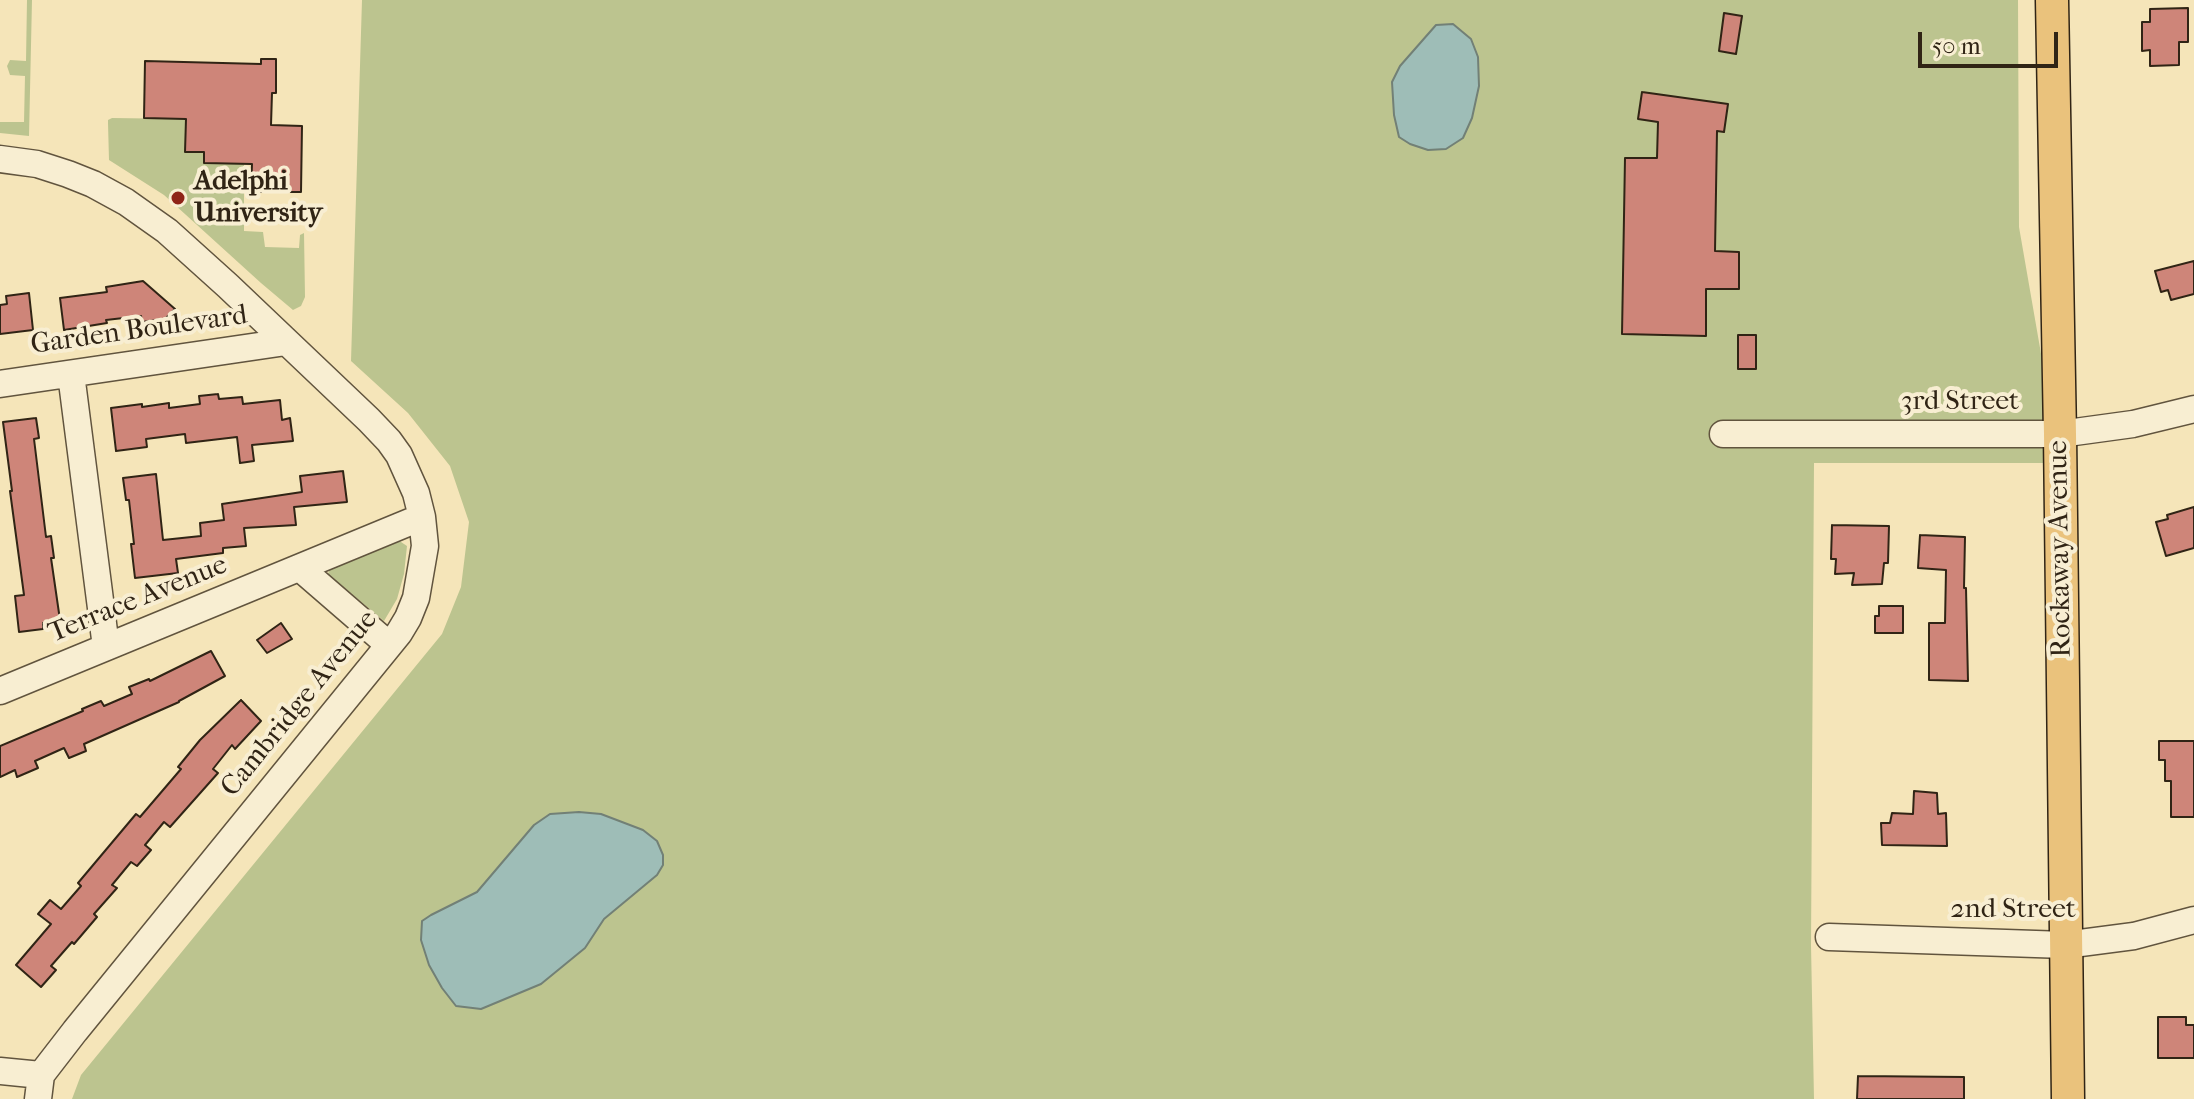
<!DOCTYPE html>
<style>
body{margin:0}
#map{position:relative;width:2194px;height:1099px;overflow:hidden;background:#f5e5b9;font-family:"IM FELL French Canon",serif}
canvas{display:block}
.scale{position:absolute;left:1918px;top:32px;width:140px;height:36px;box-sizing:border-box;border:4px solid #302415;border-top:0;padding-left:10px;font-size:24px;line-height:28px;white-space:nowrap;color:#302415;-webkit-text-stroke:6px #f8eed2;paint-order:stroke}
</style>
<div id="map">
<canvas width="2194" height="1099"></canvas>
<div class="scale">50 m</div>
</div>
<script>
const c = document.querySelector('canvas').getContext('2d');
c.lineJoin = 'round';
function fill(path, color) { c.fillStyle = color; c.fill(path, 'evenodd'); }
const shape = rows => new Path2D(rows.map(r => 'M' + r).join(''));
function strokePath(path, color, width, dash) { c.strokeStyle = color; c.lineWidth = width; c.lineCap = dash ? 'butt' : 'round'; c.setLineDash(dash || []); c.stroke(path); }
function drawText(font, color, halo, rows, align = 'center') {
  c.font = font + ' "IM FELL French Canon",serif'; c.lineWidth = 8; c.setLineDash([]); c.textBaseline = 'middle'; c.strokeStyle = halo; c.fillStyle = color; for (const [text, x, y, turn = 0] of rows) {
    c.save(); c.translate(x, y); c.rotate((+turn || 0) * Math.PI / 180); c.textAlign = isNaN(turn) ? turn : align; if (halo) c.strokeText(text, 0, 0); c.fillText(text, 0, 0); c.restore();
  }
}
fill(shape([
 [27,0,32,0,29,136,0,133,0,122,24,122,25,76,10,75,7,66,10,60,26,61],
 [362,0,2018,0,2019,227,2060,463,1814,463,1811,945,1814,1099,72,1099,81,1075,442,634,461,587,469,522,450,466,408,413,351,361],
 [112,118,186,119,186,152,204,152,204,163,244,164,244,231,263,232,265,247,299,248,300,235,304,233,305,297,301,306,293,310,261,283,164,195,109,160,108,123,108,120],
 [398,540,407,546,404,574,397,599,384,621,328,574,331,566]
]), '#bcc48f');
const water = shape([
 [1453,24,1471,39,1478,57,1479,86,1472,118,1463,138,1446,149,1428,150,1410,144,1399,137,1394,115,1392,82,1400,66,1436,25,1453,24],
 [579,812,601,814,643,830,657,841,663,855,663,865,657,875,604,919,585,948,541,984,481,1009,456,1006,442,988,429,965,421,940,422,921,431,915,477,892,534,825,550,814,579,812]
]);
fill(water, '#9ebdb7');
strokePath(water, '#728076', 2);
const building = shape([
 [2188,8,2188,42,2179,42,2179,65,2150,66,2150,50,2142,51,2142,22,2150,22,2150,9,2188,8],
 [1724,13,1742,16,1736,54,1719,51,1724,13],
 [261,59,276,59,276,93,272,93,271,125,302,126,301,192,251,192,252,164,204,163,204,152,185,152,186,119,144,118,145,61,261,64,261,59],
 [1642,92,1728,104,1724,132,1717,131,1715,251,1739,252,1739,289,1706,289,1706,336,1622,334,1625,158,1657,158,1658,122,1638,119,1642,92],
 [2194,261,2194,294,2171,300,2168,290,2161,292,2155,271,2194,261],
 [143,281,175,309,165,319,142,322,141,316,106,320,107,323,64,330,60,298,107,292,106,287,143,281],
 [29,293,33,330,0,334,0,305,7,304,6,296,29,293],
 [1738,335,1756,335,1756,369,1738,369,1738,335],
 [218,394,219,399,242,397,243,404,280,400,282,420,290,418,293,441,252,445,254,461,240,463,237,437,186,443,185,434,146,439,147,447,116,451,111,408,142,404,142,407,169,403,169,408,200,404,199,396,218,394],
 [36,418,39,438,34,439,46,537,51,536,54,558,51,558,60,620,43,623,43,629,19,632,15,596,24,595,10,491,12,491,3,422,36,418],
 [343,471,347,502,294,507,296,525,244,528,246,546,223,548,223,553,176,559,178,573,135,578,131,544,134,544,129,500,126,500,123,478,156,474,163,540,201,536,200,523,224,520,222,504,302,492,300,476,343,471],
 [2194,507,2194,548,2166,556,2156,522,2168,519,2167,515,2194,507],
 [1832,525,1889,526,1888,563,1884,563,1882,584,1852,585,1854,573,1835,574,1836,559,1831,559,1832,525],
 [1920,535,1965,537,1964,588,1966,588,1968,681,1929,680,1929,623,1945,623,1946,570,1918,568,1920,535],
 [1879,606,1903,606,1903,633,1875,633,1875,616,1879,616,1879,606],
 [281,623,292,639,267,653,257,640,281,623],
 [211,651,225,676,179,701,179,702,84,744,86,751,69,758,64,748,35,761,38,768,17,777,15,770,0,777,0,746,83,711,82,709,101,701,104,706,132,694,129,687,149,679,150,681,211,651],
 [241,700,261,721,235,749,232,745,213,769,218,773,170,827,164,822,145,845,151,850,137,866,131,862,112,885,117,888,94,914,97,917,74,944,72,942,51,966,56,970,41,987,16,965,51,924,38,914,50,900,61,909,81,886,78,883,136,814,140,817,181,769,178,767,200,740,241,700],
 [2159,741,2194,741,2194,817,2171,817,2171,781,2165,781,2165,760,2159,760,2159,741],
 [1914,791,1937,793,1938,814,1946,813,1947,846,1882,845,1881,823,1890,823,1892,813,1913,814,1914,791],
 [2158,1017,2186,1017,2186,1025,2194,1025,2194,1058,2158,1058,2158,1017],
 [1858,1076,1964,1077,1964,1099,1857,1099,1858,1076]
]);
fill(building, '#ce8579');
strokePath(building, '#302415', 2);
const minor = shape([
 [0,159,37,164,68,174,93,184,126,202,167,231,228,286,369,420,389,441,399,455,416,493,422,517,425,546,416,598,408,618,399,633,75,1031,41,1075,38,1099],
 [71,374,106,647],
 [0,384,286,342],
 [1723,434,2060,434,2133,424,2194,409],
 [300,568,389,645],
 [0,691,422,517],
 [1829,937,2065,945,2134,936,2194,920],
 [0,1071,41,1075]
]);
const major = shape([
 [2052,0,2060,434,2068,1099]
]);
strokePath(minor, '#61543e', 29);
strokePath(major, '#302415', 35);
strokePath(minor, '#f8eed2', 26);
strokePath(major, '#eac27c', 32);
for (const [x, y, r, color] of [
 [178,198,8,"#8f2418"]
]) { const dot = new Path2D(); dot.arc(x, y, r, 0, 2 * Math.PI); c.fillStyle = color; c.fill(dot); strokePath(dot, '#f8eed2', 3); }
drawText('bold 28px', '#302415', '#f8eed2', [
 ["Adelphi",194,182],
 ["University",194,214]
], 'left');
drawText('28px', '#302415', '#f8eed2', [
 ["Garden Boulevard",139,331,-8],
 ["3rd Street",1960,402],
 ["Rockaway Avenue",2061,549,-91],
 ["Terrace Avenue",138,600,-22],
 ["Cambridge Avenue",300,704,-51],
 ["2nd Street",2013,910]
]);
</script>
